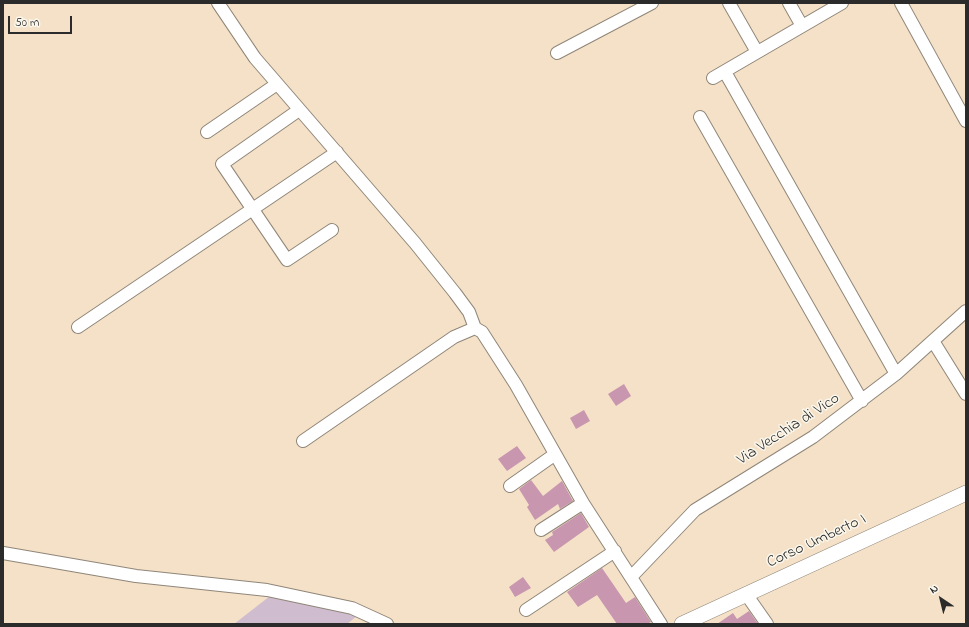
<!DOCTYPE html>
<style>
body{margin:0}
#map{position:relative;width:969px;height:627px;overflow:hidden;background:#f4e1c7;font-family:"Indie Flower",sans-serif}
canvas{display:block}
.frame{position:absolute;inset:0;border:4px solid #2b2b2b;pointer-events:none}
.north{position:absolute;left:921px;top:579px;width:40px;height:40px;-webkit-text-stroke:3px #fbf7ec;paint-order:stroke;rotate:325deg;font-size:11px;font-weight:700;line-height:16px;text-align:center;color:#2b2b2b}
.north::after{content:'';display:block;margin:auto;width:14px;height:18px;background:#2b2b2b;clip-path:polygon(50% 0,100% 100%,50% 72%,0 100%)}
.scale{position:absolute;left:8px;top:16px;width:64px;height:18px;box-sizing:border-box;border:2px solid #2b2b2b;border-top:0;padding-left:5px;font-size:12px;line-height:14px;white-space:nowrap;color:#2b2b2b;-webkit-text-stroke:3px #fbf7ec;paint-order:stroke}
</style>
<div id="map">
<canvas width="969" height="627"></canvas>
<div class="frame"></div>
<div class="north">N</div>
<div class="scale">50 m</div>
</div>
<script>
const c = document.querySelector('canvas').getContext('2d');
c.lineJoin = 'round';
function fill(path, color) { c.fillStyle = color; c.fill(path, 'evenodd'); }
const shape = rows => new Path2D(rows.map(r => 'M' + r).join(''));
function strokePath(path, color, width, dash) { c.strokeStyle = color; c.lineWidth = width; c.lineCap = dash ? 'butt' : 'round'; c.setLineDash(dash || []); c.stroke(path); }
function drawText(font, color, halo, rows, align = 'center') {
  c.font = font + ' "Indie Flower",sans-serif'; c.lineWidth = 3; c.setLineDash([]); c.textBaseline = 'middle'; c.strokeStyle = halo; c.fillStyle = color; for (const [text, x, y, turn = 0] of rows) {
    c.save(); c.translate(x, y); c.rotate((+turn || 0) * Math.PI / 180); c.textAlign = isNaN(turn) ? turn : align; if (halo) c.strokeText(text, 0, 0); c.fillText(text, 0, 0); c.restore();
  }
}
fill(shape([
 [270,596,307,603,357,616,347,624,234,624]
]), '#cfbdcf');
fill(shape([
 [624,384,631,396,616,406,608,394],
 [584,410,590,421,576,429,570,418],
 [517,446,526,458,507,471,498,459],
 [531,480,543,496,562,481,573,501,560,509,558,504,535,520,527,507,529,505,519,489],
 [581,513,589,527,554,552,545,540,553,535,552,532],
 [602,568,626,603,635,597,651,622,647,624,617,624,597,595,578,607,567,592],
 [523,577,531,588,515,597,509,587],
 [749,611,758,624,717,624,733,613,737,619]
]), '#c996af');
const minor = shape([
 [218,3,255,58,415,243,455,293,469,312,475,328],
 [729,3,757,52],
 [789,3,802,26],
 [901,3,966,121],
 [557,53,652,3],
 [725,72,896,374],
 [713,78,842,3],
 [299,110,222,164,287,260,332,230],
 [700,117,862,401],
 [207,132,277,84],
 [78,327,337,152],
 [933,341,966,394],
 [303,441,454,337,475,328,482,332,516,385,583,503,661,624],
 [510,486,554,455],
 [541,530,583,503],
 [3,553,136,576,267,590,352,608,387,624],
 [632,576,695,510,813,437,896,374,966,311],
 [746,594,767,624],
 [526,610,615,551]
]);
const major = shape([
 [682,624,966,493]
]);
strokePath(minor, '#908679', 14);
strokePath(major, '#908679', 16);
strokePath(minor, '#fff', 12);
strokePath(major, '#fff', 15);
drawText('16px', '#2b2b2b', '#fbf7ec', [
 ["Via Vecchia di Vico",789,430,-33],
 ["Corso Umberto I",817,542,-25]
]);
</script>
